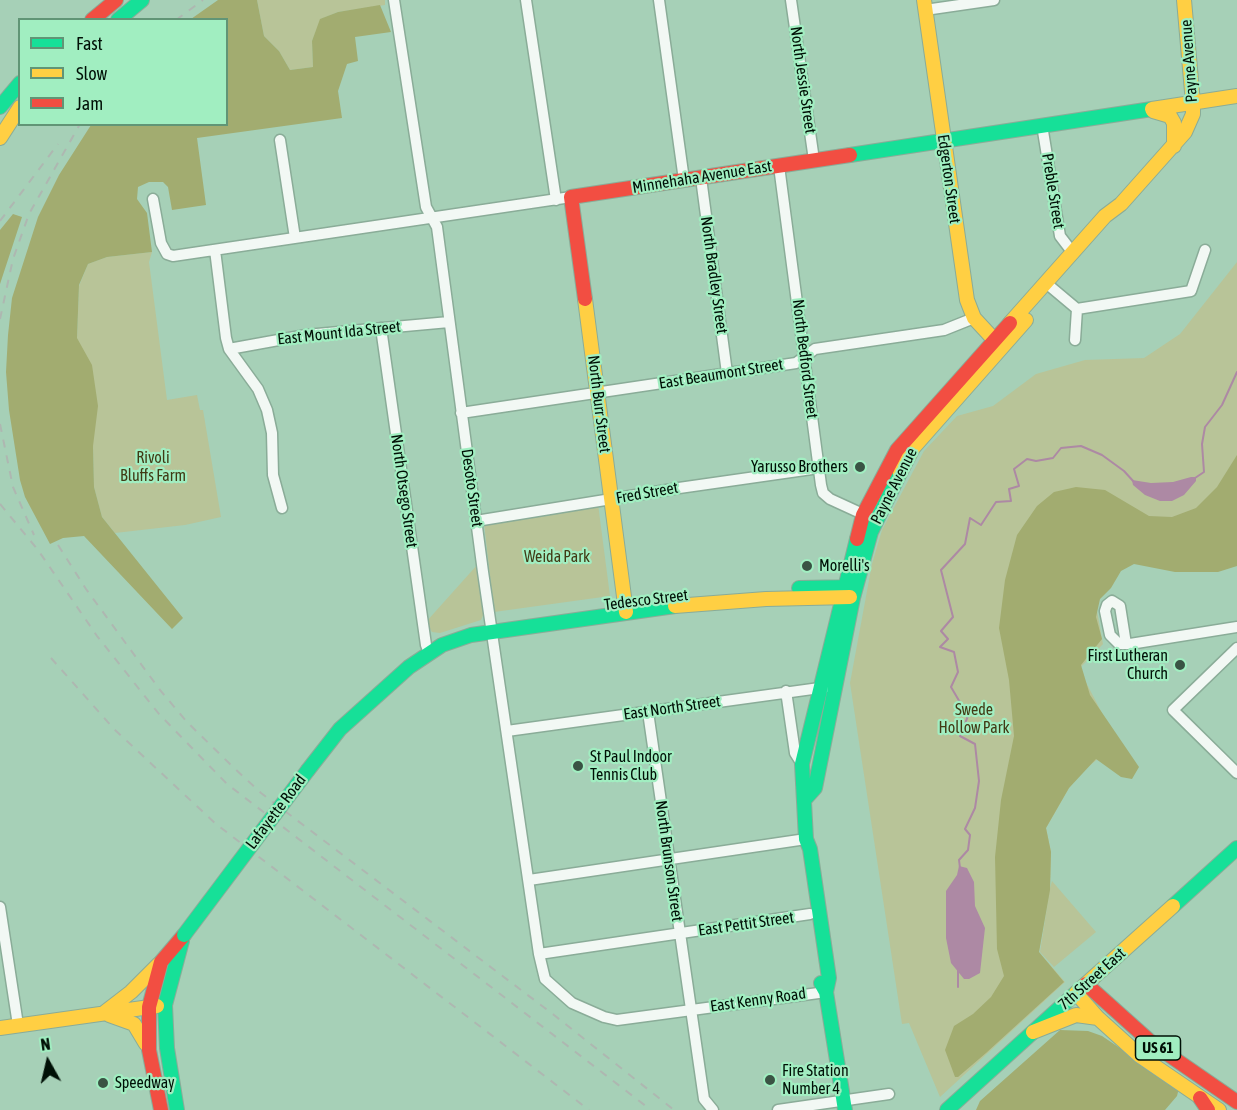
<!DOCTYPE html>
<style>
body{margin:0}
#map{position:relative;width:1237px;height:1110px;overflow:hidden;background:#a6d0b7;font-family:"Asap Condensed",sans-serif}
canvas{display:block}
.legend{position:absolute;left:18px;top:18px;width:210px;height:108px;box-sizing:border-box;background:#a1eec1;border:2px solid #619576;margin:0;padding:8px 10px;list-style:none;font-size:18px;color:#001006}
.legend li{display:flex;align-items:center;gap:12px;height:30px}
.legend b{width:30px;border:2px solid #619576}
.north{position:absolute;left:18px;top:1032px;width:60px;height:60px;-webkit-text-stroke:4px #a1eec1;paint-order:stroke;rotate:352deg;font-size:16px;font-weight:700;line-height:24px;text-align:center;color:#001006}
.north::after{content:'';display:block;margin:auto;width:21px;height:27px;background:#001006;clip-path:polygon(50% 0,100% 100%,50% 72%,0 100%)}
</style>
<div id="map">
<canvas width="1237" height="1110"></canvas>
<ul class="legend">
<li><b style="height:8px;background:#16e098"></b>Fast</li>
<li><b style="height:8px;background:#ffcf43"></b>Slow</li>
<li><b style="height:8px;background:#f24e42"></b>Jam</li>
</ul>
<div class="north">N</div>
</div>
<script>
const c = document.querySelector('canvas').getContext('2d');
c.lineJoin = 'round';
function fill(path, color) { c.fillStyle = color; c.fill(path, 'evenodd'); }
const shape = rows => new Path2D(rows.map(r => 'M' + r).join(''));
function strokePath(path, color, width, dash) { c.strokeStyle = color; c.lineWidth = width; c.lineCap = dash ? 'butt' : 'round'; c.setLineDash(dash || []); c.stroke(path); }
function drawText(font, color, halo, rows, align = 'center') {
  c.font = font + ' "Asap Condensed",sans-serif'; c.lineWidth = 4.5; c.setLineDash([]); c.textBaseline = 'middle'; c.strokeStyle = halo; c.fillStyle = color; for (const [text, x, y, turn = 0] of rows) {
    c.save(); c.translate(x, y); c.rotate((+turn || 0) * Math.PI / 180); c.textAlign = isNaN(turn) ? turn : align; if (halo) c.strokeText(text, 0, 0); c.fillText(text, 0, 0); c.restore();
  }
}
fill(shape([
 [257,0,385,0,385,5,338,12,321,19,312,41,313,67,290,70,279,51,264,36],
 [152,252,149,262,167,400,197,395,200,410,203,410,221,517,185,525,115,533,102,517,94,487,93,446,77,338,79,286,88,264,107,257],
 [1237,262,1237,542,1124,560,1095,600,1103,644,1079,669,1102,713,1111,748,1082,772,1069,788,1046,828,1051,852,1050,888,1052,881,1096,932,1054,967,1040,952,1049,894,1039,952,1065,982,940,1097,909,1023,902,1024,850,683,872,564,882,530,924,451,957,416,993,406,1036,374,1085,360,1144,358,1180,334],
 [598,504,610,596,494,612,484,523],
 [478,564,484,613,481,620,440,633,432,632,426,622]
]), '#b8c498');
fill(shape([
 [218,0,257,0,264,36,279,51,290,70,313,67,312,41,320,19,338,12,380,5,391,32,355,37,358,61,347,64,338,91,342,118,197,138,206,205,172,210,168,187,163,182,149,182,138,187,137,199,147,213,152,252,107,257,88,264,79,285,77,338,92,365,98,406,93,446,94,487,102,517,183,618,172,629,84,536,63,538,50,544,25,497,20,480,9,410,6,372,8,335,12,298,38,217,59,175,91,125,226,124,226,20,191,19],
 [13,214,22,217,0,284,0,230],
 [1237,455,1237,566,1218,572,1175,572,1134,564,1121,571,1111,588,1100,599,1096,617,1102,639,1081,665,1090,695,1139,767,1132,779,1121,777,1096,759,1069,788,1046,828,1051,852,1050,890,1039,952,1064,982,986,1053,958,1077,955,1077,945,1050,954,1026,973,1014,991,997,1004,976,997,949,995,857,1001,800,1014,736,1009,680,999,628,1005,580,1017,535,1037,506,1054,492,1076,487,1105,490,1149,516,1172,517,1196,508,1217,487],
 [1060,1030,1088,1031,1102,1036,1179,1088,1177,1096,1165,1110,976,1110,980,1101]
]), '#a2ac70');
fill(shape([
 [1191,477,1196,477,1196,481,1184,495,1172,501,1160,501,1145,495,1133,485,1132,480,1151,483,1173,482],
 [959,866,967,868,974,882,975,906,985,928,980,973,969,979,964,979,951,963,946,938,946,891,957,875]
]), '#ad89a4');
strokePath(shape([
 [1195,478,1204,472,1202,444,1205,427,1222,405,1237,372],
 [960,868,959,860,968,850,970,835,965,829,975,808,979,781,975,744,960,736,968,716,951,687,958,672,954,652,940,647,948,639,941,631,953,617,941,570,965,544,970,518,981,525,996,502,1011,501,1009,489,1019,486,1014,469,1027,459,1036,461,1053,458,1061,448,1081,446,1102,455,1124,471,1134,482],
 [958,987,958,969]
]), '#ad89a4', 2);
const street = shape([
 [394,0,426,207,437,227,483,572,539,954,545,979,572,1003,604,1017,617,1020,826,992],
 [526,0,556,200],
 [659,0,684,180],
 [791,0,814,160],
 [925,10,994,0],
 [1042,125,1060,236,1073,253],
 [280,140,295,238],
 [779,166,821,485,823,493,830,499,867,516],
 [701,178,727,373],
 [153,199,161,243,167,254,173,256,571,197],
 [215,250,226,338,229,349,258,389,267,410,272,433,273,475,282,508],
 [1046,283,1077,309,1075,340],
 [1077,309,1191,291,1205,250],
 [381,328,426,645,429,653],
 [229,349,306,335,449,322],
 [461,413,796,363,815,349,944,330,974,318],
 [476,521,679,488,819,468],
 [1126,644,1120,606,1112,601,1107,605,1105,611,1110,635,1119,644,1130,644,1237,627],
 [1237,648,1173,710,1237,773],
 [786,691,795,753,802,764],
 [648,712,704,1099,713,1110],
 [507,731,827,687],
 [529,880,806,839],
 [0,907,18,1025],
 [539,954,810,914],
 [778,1110,889,1094]
]);
const fast = shape([
 [118,20,142,0],
 [0,107,20,83],
 [850,155,1152,109],
 [799,588,853,587],
 [308,770,340,729,409,667,442,645,471,635,675,606],
 [806,798,815,788,853,598,871,532,900,473],
 [1173,906,1237,848],
 [821,983,826,992,845,1110],
 [826,992,829,978,810,849,806,839,802,764,857,539],
 [177,1110,167,1048,165,1005,182,941],
 [947,1110,1076,993]
]);
const slow = shape([
 [924,0,967,300,974,318,999,345],
 [1152,109,1237,96],
 [1153,111,1170,116,1174,123,1174,146],
 [0,138,20,107],
 [585,299,626,612],
 [1010,323,1105,216,1121,204,1185,132,1193,114,1193,103,1184,0],
 [900,473,913,448,1026,320],
 [675,606,766,599,850,597],
 [1173,906,1076,993,1098,1018,1140,1056,1219,1110],
 [105,1012,131,992,159,964],
 [109,1015,134,1024,146,1044],
 [0,1028,157,1006],
 [1033,1032,1076,1015,1098,1018]
]);
const jam = shape([
 [92,20,116,0],
 [585,299,571,197,850,155],
 [857,539,863,515,897,450,1010,323],
 [1086,984,1153,1044,1237,1102],
 [1200,1098,1208,1110],
 [161,1110,149,1050,149,1007,161,962,184,935]
]);
strokePath(street, '#8aac98', 13);
strokePath(fast, '#8aac98', 16);
strokePath(slow, '#8aac98', 16);
strokePath(jam, '#8aac98', 16);
strokePath(street, '#f2f8f4', 10);
strokePath(fast, '#16e098', 14);
strokePath(slow, '#ffcf43', 14);
strokePath(jam, '#f24e42', 14);
strokePath(shape([
 [176,20,203,0],
 [0,221,58,144],
 [0,319,13,259,29,214,80,124],
 [0,424,13,487,34,535],
 [0,504,38,550,97,636,159,714,227,784,651,1110],
 [58,545,86,589,160,690,187,722,232,766,261,793,554,1015,674,1110],
 [51,658,114,729,216,824,589,1110]
]), '#aeb7b1', 2, [8, 8]);
const fastBridge = shape([
 [184,935,308,770]
]);
strokePath(fastBridge, '#8aac98', 16, []);
strokePath(fastBridge, '#16e098', 14);
for (const [x, y, r, color] of [
 [860,467,6,"#3a5344"],
 [807,566,6,"#3a5344"],
 [1180,665,6,"#3a5344"],
 [578,766,6,"#3a5344"],
 [770,1080,6,"#3a5344"],
 [103,1083,6,"#3a5344"]
]) { const dot = new Path2D(); dot.arc(x, y, r, 0, 2 * Math.PI); c.fillStyle = color; c.fill(dot); strokePath(dot, '#a1eec1', 2); }
for (const [x, y, w] of [
 [1158,1048,45]
]) { const box = new Path2D(); box.roundRect(x - w / 2, y - 12, w, 24, 4.5); c.fillStyle = '#a1eec1'; c.fill(box); strokePath(box, '#001006', 1.5); }
drawText('bold 15px', '#001006', null, [
 ["US 61",1158,1048]
]);
drawText('16px', '#001006', '#a1eec1', [
 ["Payne Avenue",1189,61,-94],
 ["North Jessie Street",803,80,82],
 ["Minnehaha Avenue East",702,177,-9],
 ["Edgerton Street",949,179,82],
 ["Preble Street",1053,191,81],
 ["North Bradley Street",714,275,82],
 ["East Mount Ida Street",339,333,-6],
 ["North Bedford Street",805,359,83],
 ["East Beaumont Street",721,374,-9],
 ["North Burr Street",599,404,83],
 ["Payne Avenue",894,486,-63],
 ["Desoto Street",472,488,82],
 ["North Otsego Street",404,491,82],
 ["Fred Street",647,493,-10],
 ["Tedesco Street",646,600,-7],
 ["East North Street",672,708,-8],
 ["Lafayette Road",276,812,-53],
 ["North Brunson Street",669,861,82],
 ["East Pettit Street",746,924,-8],
 ["7th Street East",1092,979,-42],
 ["East Kenny Road",758,1000,-8]
]);
drawText('16px', '#413a15', '#a1eec1', [
 ["Rivoli",153,458],
 ["Bluffs Farm",153,476],
 ["Weida Park",557,557],
 ["Swede",974,710],
 ["Hollow Park",974,728]
]);
drawText('16px', '#001006', '#a1eec1', [
 ["Yarusso Brothers",848,467,"right"],
 ["Morelli's",819,566],
 ["First Lutheran",1168,656,"right"],
 ["Church",1168,674,"right"],
 ["St Paul Indoor",590,757],
 ["Tennis Club",590,775],
 ["Fire Station",782,1071],
 ["Number 4",782,1089],
 ["Speedway",115,1083]
], 'left');
</script>
